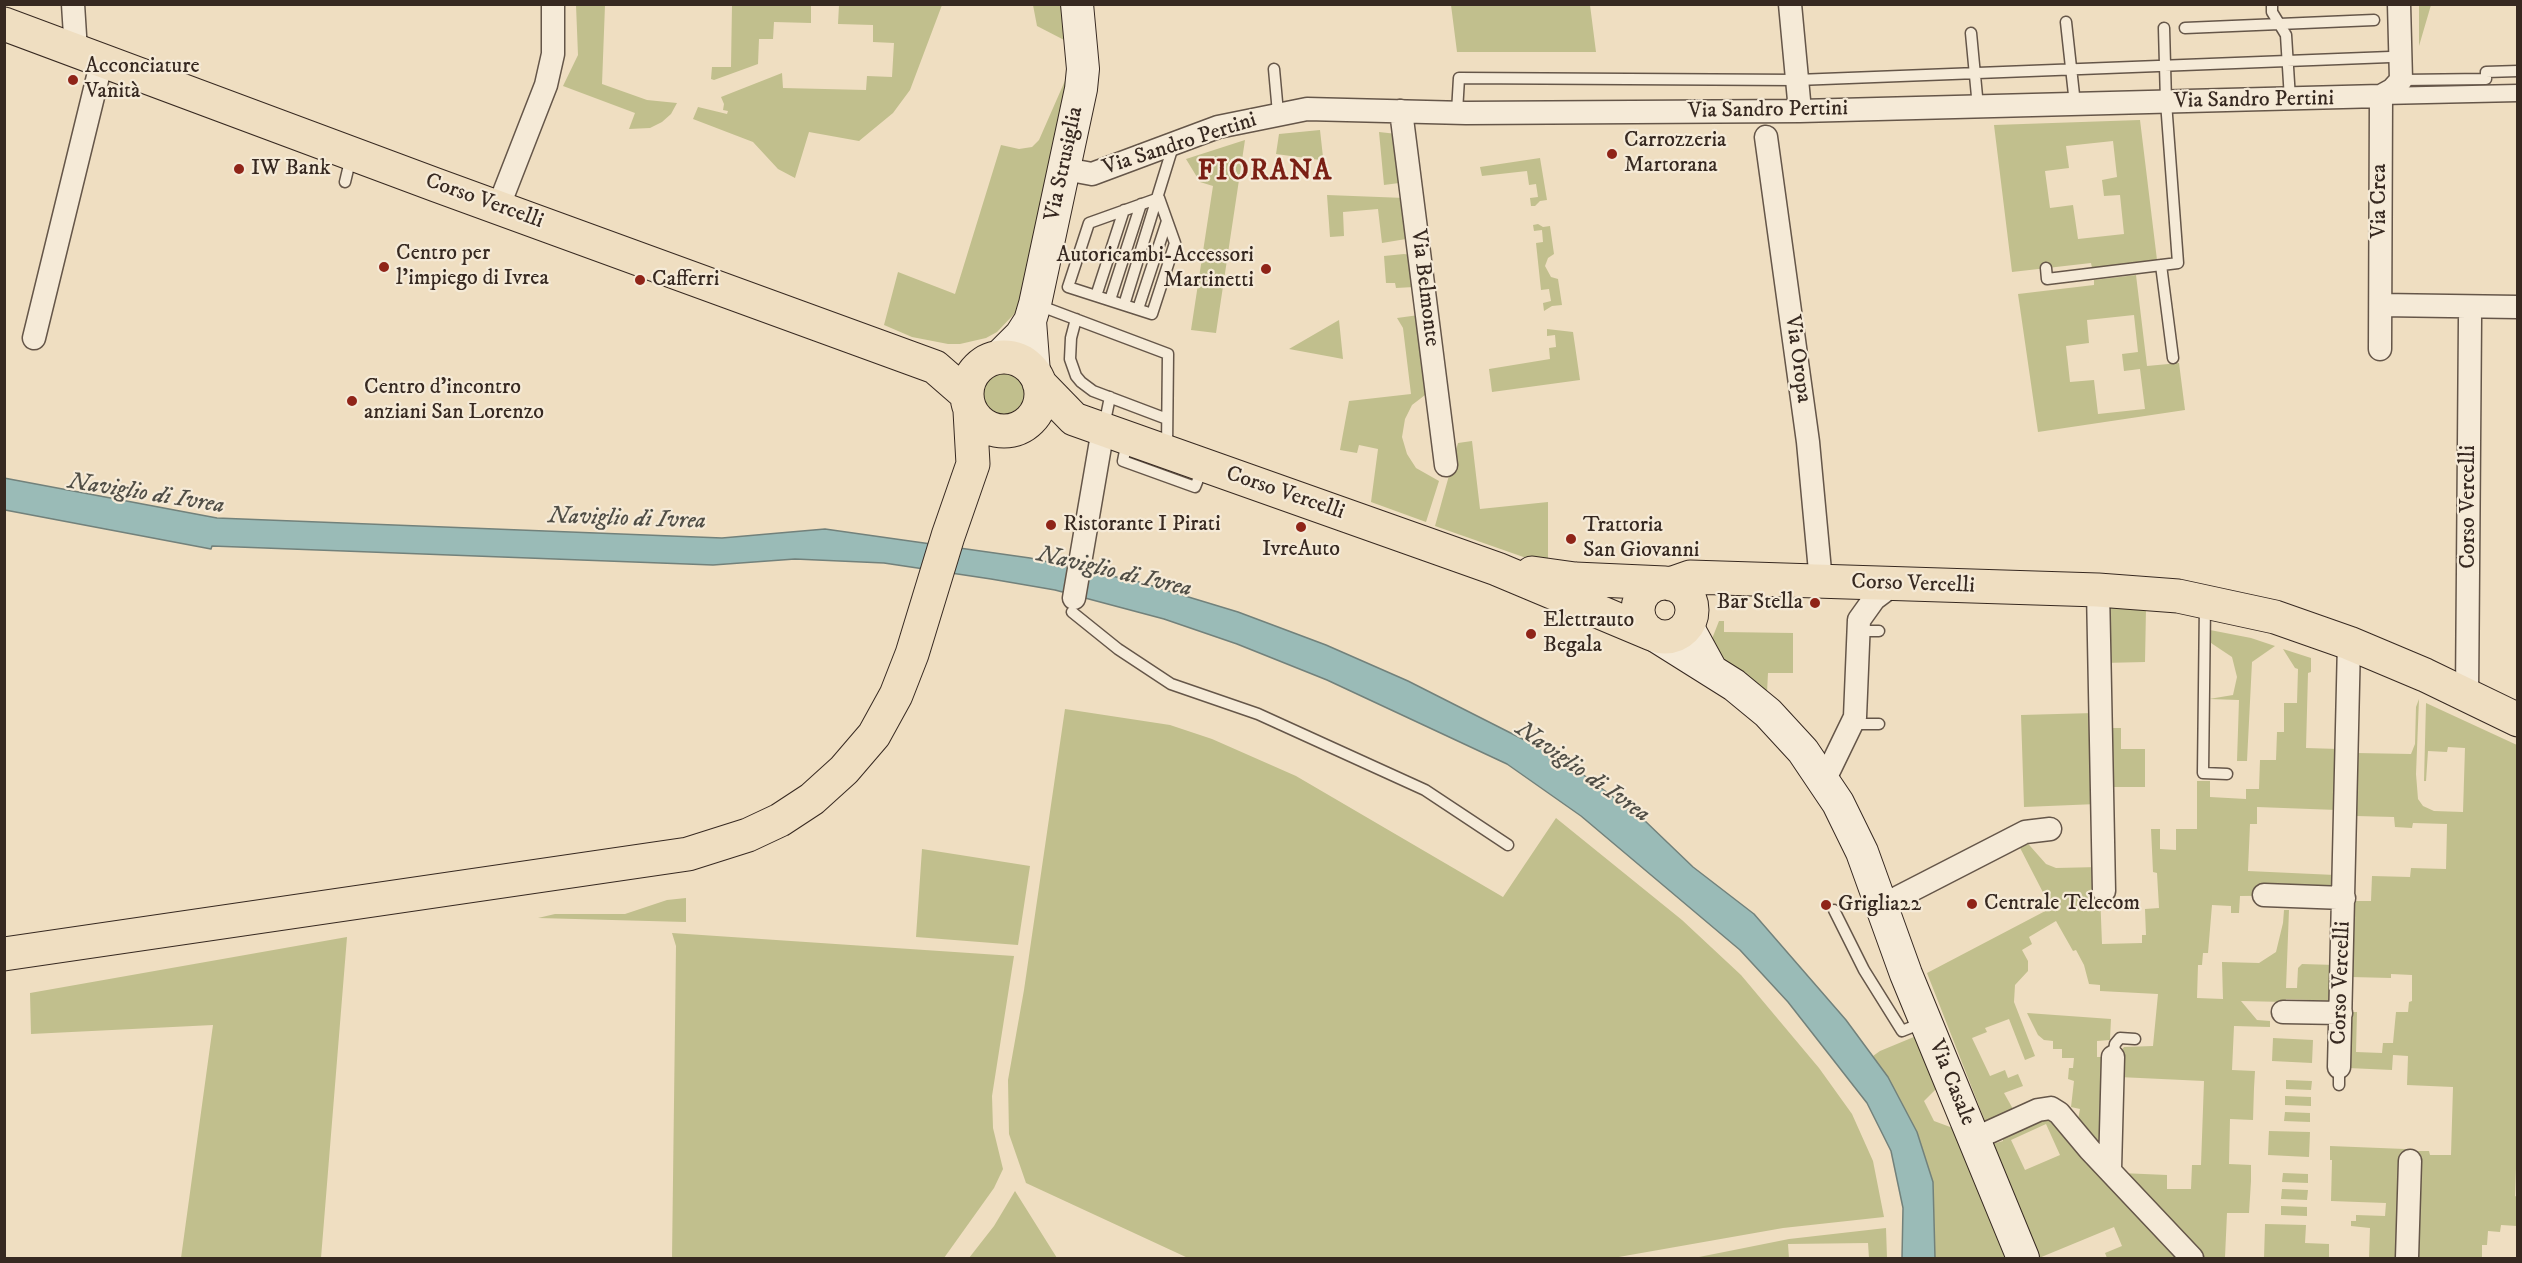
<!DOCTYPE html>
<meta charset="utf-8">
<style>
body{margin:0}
#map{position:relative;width:2522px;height:1263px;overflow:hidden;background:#efdec1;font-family:"IM FELL DW Pica",serif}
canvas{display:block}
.frame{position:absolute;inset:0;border:6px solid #372921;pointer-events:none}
</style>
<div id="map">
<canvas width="2522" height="1263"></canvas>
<div class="frame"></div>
</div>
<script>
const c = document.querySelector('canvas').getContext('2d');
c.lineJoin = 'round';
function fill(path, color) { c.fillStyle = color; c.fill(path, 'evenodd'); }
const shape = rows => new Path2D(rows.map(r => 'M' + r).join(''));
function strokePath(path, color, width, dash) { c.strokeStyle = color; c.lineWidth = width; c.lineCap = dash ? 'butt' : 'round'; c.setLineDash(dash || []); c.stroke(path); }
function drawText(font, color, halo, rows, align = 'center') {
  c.font = font + ' "IM FELL DW Pica",serif'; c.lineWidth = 4.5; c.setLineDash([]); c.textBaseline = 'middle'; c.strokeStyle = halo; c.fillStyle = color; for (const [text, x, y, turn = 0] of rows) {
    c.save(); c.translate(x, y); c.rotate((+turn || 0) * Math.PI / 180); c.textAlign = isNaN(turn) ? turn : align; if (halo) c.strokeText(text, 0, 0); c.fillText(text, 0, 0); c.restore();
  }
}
fill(shape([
 [576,5,605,5,602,84,647,100,677,103,671,114,662,122,650,128,629,129,635,113,563,86,578,55],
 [732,5,811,5,811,23,774,22,773,39,759,39,758,64,714,80,711,79,712,67,731,67],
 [839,5,942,5,910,90,893,113,859,141,809,132,795,178,778,169,753,142,693,119,698,107,727,114,728,111,723,110,724,104,721,97,782,73,783,88,866,90,867,76,892,77,894,43,873,42,873,25,838,24],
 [1033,5,1071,5,1068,42,1037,26],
 [1451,5,1590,5,1596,52,1457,52],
 [2419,5,2431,5,2419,46],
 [1071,67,1023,301,1016,312,997,332,986,338,960,344,948,344,912,337,884,325,898,272,955,294,1001,145,1019,149,1032,147,1039,140],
 [2140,120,2157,260,2092,268,2091,263,2012,272,1994,125],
 [2113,141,2117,177,2102,180,2104,196,2120,195,2124,234,2078,239,2073,205,2050,208,2045,171,2069,168,2066,146],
 [1320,130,1325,175,1318,174,1320,160,1276,154,1279,134],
 [1379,132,1397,134,1399,183,1384,185],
 [1245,140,1216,333,1191,330,1213,186,1200,182,1186,159],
 [1540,158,1547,200,1540,201,1535,206,1531,206,1530,198,1538,197,1536,184,1529,185,1527,171,1482,176,1480,167],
 [1327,195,1405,198,1406,239,1382,243,1378,209,1343,212,1344,236,1330,237],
 [1538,224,1543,227,1550,226,1554,254,1548,258,1545,266,1551,277,1558,279,1562,305,1552,306,1544,311,1543,303,1551,301,1549,289,1541,290,1536,243,1543,242,1542,230,1534,231,1533,225],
 [1404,254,1411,255,1414,287,1396,288,1395,283,1386,283,1384,256],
 [2136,275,2147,366,2179,363,2185,410,2038,432,2018,294,2094,285,2094,280],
 [2134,315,2138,352,2122,354,2124,371,2140,369,2145,409,2098,414,2094,380,2070,382,2066,346,2089,343,2087,320],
 [1419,315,1429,392,1412,405,1405,419,1402,437,1407,454,1416,468,1439,481,1426,522,1371,502,1378,449,1359,445,1357,453,1340,450,1349,401,1411,394,1403,328,1397,318],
 [1339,320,1343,359,1289,349],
 [1547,329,1573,332,1580,380,1492,392,1489,369,1550,359,1549,348,1556,347,1555,335,1547,336],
 '979 395a24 24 0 1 1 48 0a24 24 0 1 1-48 0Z',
 [1472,441,1480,509,1548,502,1548,562,1532,560,1435,526,1458,443],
 [2102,608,2146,608,2145,662,2103,663],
 [1719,621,1724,621,1724,632,1793,633,1793,673,1768,673,1767,693,1749,677,1708,649],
 [2210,630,2251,638,2275,646,2252,662,2247,761,2237,761,2239,700,2209,699,2233,695,2237,677,2232,657,2211,643],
 [2283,649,2311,658,2311,672,2308,673,2306,748,2339,749,2337,810,2257,807,2257,824,2250,824,2248,871,2335,875,2334,895,2240,896,2239,913,2231,913,2231,906,2212,905,2208,953,2203,953,2202,965,2198,965,2197,998,2223,999,2222,962,2259,963,2276,952,2283,923,2284,910,2289,910,2286,988,2297,988,2298,968,2302,964,2335,965,2334,1001,2286,999,2285,1002,2241,1001,2257,1020,2270,1021,2270,1027,2234,1026,2232,1070,2255,1071,2254,1088,2253,1120,2230,1119,2229,1164,2251,1165,2251,1181,2249,1213,2227,1213,2225,1257,2250,1258,2199,1258,2121,1173,2167,1175,2167,1189,2191,1189,2192,1165,2201,1165,2204,1081,2119,1077,2120,1053,2124,1047,2153,1046,2158,994,2100,991,2100,985,2089,984,2084,965,2076,950,2073,951,2056,921,2029,937,2032,944,2022,950,2028,961,2028,971,2015,985,2014,1002,2035,1056,2025,1060,2009,1019,1985,1028,1987,1032,1972,1038,1990,1076,2005,1070,2008,1078,2018,1074,2023,1086,2004,1093,2013,1109,2008,1117,1988,1129,1927,973,2051,908,2017,842,2023,838,2046,864,2056,868,2099,867,2102,944,2142,943,2142,935,2146,935,2145,909,2159,908,2157,873,2153,872,2151,829,2160,829,2160,849,2176,850,2176,829,2197,829,2197,781,2210,781,2210,797,2246,799,2246,789,2259,789,2260,760,2276,760,2277,732,2284,732,2284,703,2297,703,2298,669,2295,668],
 [2419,699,2416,774,2418,799,2423,806,2434,811,2463,812,2465,748,2448,747,2447,752,2428,751,2426,781,2424,781,2426,703,2517,745,2518,1113,2515,1196,2517,1197,2517,1226,2501,1225,2500,1232,2488,1231,2487,1245,2482,1245,2482,1258,2411,1258,2415,1151,2429,1151,2430,1155,2451,1155,2453,1087,2407,1085,2408,1056,2393,1055,2392,1070,2348,1068,2350,1012,2357,1012,2356,1052,2382,1053,2383,1043,2393,1043,2396,1012,2408,1012,2409,1002,2412,1001,2412,975,2391,974,2391,978,2351,977,2354,901,2371,901,2372,876,2410,877,2411,868,2446,869,2447,824,2413,823,2412,828,2395,827,2394,817,2356,816,2357,753,2411,754,2415,744,2416,707],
 [1065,709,1170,725,1212,739,1296,776,1503,897,1556,818,1682,920,1741,975,1819,1068,1852,1114,1873,1161,1884,1217,1783,1228,1613,1258,1188,1258,1026,1183,1009,1134,1008,1080,1024,990],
 [2094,713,2097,804,2024,807,2021,715],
 [2104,728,2121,728,2121,749,2145,749,2145,787,2104,787],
 [922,849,1030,866,1018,945,916,937],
 [686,898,686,922,538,918,555,914,625,914,667,900],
 [672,933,1014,956,992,1096,993,1128,1003,1169,994,1188,944,1258,672,1258,676,946],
 [347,937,321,1258,181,1258,213,1025,31,1034,30,993],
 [2027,1013,2111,1019,2110,1040,2097,1041,2097,1057,2109,1057,2105,1157,2077,1125,2080,1109,2071,1107,2074,1081,2068,1079,2069,1068,2073,1068,2074,1058,2062,1058,2062,1049,2053,1049,2053,1041,2044,1040,2038,1035],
 [1921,1034,1937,1088,1924,1101,1934,1121,1961,1131,2014,1258,1935,1258,1933,1182,1917,1132,1873,1056,1880,1051],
 [2273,1038,2313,1040,2312,1063,2272,1061],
 [2286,1080,2312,1081,2311,1090,2286,1089],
 [2285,1096,2311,1097,2311,1106,2285,1105],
 [2285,1112,2310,1113,2310,1122,2284,1121],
 [2046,1115,2184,1258,2107,1258,2105,1253,2122,1246,2114,1227,2039,1258,1993,1144,2003,1141,2002,1134],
 [2046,1124,2060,1155,2025,1170,2011,1140],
 [2269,1131,2310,1132,2309,1157,2268,1155],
 [2330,1146,2405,1149,2401,1258,2351,1258,2369,1258,2370,1228,2351,1226,2351,1221,2356,1221,2356,1215,2385,1216,2386,1203,2331,1201,2332,1160,2330,1160],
 [2283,1173,2308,1174,2308,1183,2282,1182],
 [2282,1189,2308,1190,2307,1200,2281,1199],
 [1015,1191,1057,1258,969,1258,994,1226],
 [2281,1206,2307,1207,2307,1216,2281,1215],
 [2265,1224,2306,1225,2305,1243,2329,1244,2329,1258,2264,1258],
 [1886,1228,1887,1258,1869,1258,1868,1243,1788,1244,1789,1258,1694,1258,1789,1239]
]), '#c1bf8d');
const water = shape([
 [4,478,217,518,722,538,825,529,1030,558,1139,582,1238,612,1326,645,1408,681,1562,759,1643,819,1693,867,1754,914,1846,1020,1888,1077,1917,1132,1933,1182,1935,1258,1902,1258,1903,1208,1891,1151,1867,1103,1788,1002,1740,950,1581,816,1507,764,1327,680,1237,644,1164,619,1055,590,991,579,884,563,795,559,713,565,212,546,211,549,5,510,4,478]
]);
fill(water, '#9abbb7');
strokePath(water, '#72817b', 1.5);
const service = shape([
 [2272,4,2272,12,2286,35,2290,99],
 [2066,22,2075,104],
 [2185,28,2374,20],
 [1971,33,1978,107],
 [1274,69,1278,113],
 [2401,80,2486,79,2486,72,2518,71],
 [1457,112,1459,78,1797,80,2390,57],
 [345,182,351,157],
 [1159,198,1175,243,1152,314,1068,287,1089,223,1159,198],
 [2161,265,2173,358],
 [2046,268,2047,279,2178,263,2166,102,2164,28],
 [1096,296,1124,210],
 [1110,300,1141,204],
 [1038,305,1168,354,1167,448],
 [1124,305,1174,143],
 [1138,309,1167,221],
 [1076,319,1071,338,1070,359,1076,376,1081,382,1093,391,1167,419],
 [1104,426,1110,397],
 [1127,441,1123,461,1195,487,1203,467],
 [2205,604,2203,773,2227,774],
 [1072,612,1118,649,1171,684,1258,714,1425,790,1508,845],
 [1857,631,1879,631],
 [1853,724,1879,724],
 [1834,910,1864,970,1902,1031,1922,1023],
 [2113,1057,2115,1044,2120,1038,2135,1039],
 [2339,1085,2339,1067]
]);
const pedestrian = shape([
 [2381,96,2518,93]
]);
const minor = shape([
 [73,4,76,51],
 [1790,4,1800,111],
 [1401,111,1446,465],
 [1766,137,1808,442,1821,582],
 [1065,169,1092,174,1218,127,1307,109,1466,113,1800,111,2381,96,2392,90,2401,80,2399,4],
 [498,208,546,85,553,54,553,4],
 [2381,305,2518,307],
 [34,338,102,60],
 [2380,349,2381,96],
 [2098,590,2104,891],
 [1074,598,1103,429],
 [2467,696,2470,319],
 [1824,781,1855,717,1859,620,1874,599,1894,584],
 [2264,895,2344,898],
 [1883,905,2025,832,2050,829],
 [2283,1012,2341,1013],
 [2339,1067,2349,643],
 [1974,1139,2038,1110,2051,1108,2059,1113,2090,1150,2192,1258],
 [2110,1169,2113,1057],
 [2407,1258,2410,1161]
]);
const secondary = shape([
 [1030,321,1034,373],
 [999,357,1021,335,1030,321,1035,304,1081,89,1083,69,1077,4],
 [1687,626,1710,668],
 [1656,636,1734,685,1768,713,1803,751,1838,803,1862,852,1906,974,2023,1258]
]);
const primary = shape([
 [4,24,436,185,935,367,966,394],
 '967 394a37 37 0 1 1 74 0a37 37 0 1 1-74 0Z',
 [1039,383,1074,419,1497,569,1652,634],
 [1532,573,1575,579,1665,583],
 '1638 610a27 27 0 1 1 54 0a27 27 0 1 1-54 0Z',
 [1670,584,1690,577,2098,590,2178,596,2275,617,2349,643,2425,675,2518,720],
 [4,954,688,854,748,835,780,820,812,799,844,770,874,735,896,695,912,654,948,536,973,464,970,411]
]);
strokePath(service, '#655649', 13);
strokePath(pedestrian, '#655649', 19);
strokePath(minor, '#655649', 25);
strokePath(secondary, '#372921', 34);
strokePath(primary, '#372921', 35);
strokePath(service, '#f5ead7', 10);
strokePath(pedestrian, '#f5ead7', 16);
strokePath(minor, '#f5ead7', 22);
strokePath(secondary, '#f5ead7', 32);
strokePath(primary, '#efdec1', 33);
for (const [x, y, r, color] of [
 [73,80,6,"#8f2418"],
 [1612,154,6,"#8f2418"],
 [239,169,6,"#8f2418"],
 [384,267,6,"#8f2418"],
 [1266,269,6,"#8f2418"],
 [640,280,6,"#8f2418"],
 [352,401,6,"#8f2418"],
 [1051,525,6,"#8f2418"],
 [1301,527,6,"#8f2418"],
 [1571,539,6,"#8f2418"],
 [1815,603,6,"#8f2418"],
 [1531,634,6,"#8f2418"],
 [1972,904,6,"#8f2418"],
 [1826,905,6,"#8f2418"]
]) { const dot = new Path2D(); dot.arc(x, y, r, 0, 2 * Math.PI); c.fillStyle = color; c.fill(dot); strokePath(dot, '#f5ead7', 2); }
drawText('22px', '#372921', '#f5ead7', [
 ["Acconciature",85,67],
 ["Vanità",85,92],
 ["Carrozzeria",1624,141],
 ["Martorana",1624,166],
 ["IW Bank",251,169],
 ["Centro per",396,254],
 ["l'impiego di Ivrea",396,279],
 ["Autoricambi-Accessori",1254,256,"right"],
 ["Martinetti",1254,281,"right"],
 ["Cafferri",652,280],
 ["Centro d'incontro",364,388],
 ["anziani San Lorenzo",364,413],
 ["Ristorante I Pirati",1063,525],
 ["Trattoria",1583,526],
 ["San Giovanni",1583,551],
 ["IvreAuto",1301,550,"center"],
 ["Bar Stella",1803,603,"right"],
 ["Elettrauto",1543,621],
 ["Begala",1543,646],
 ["Centrale Telecom",1984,904],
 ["Griglia22",1838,905]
], 'left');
drawText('22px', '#372921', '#f5ead7', [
 ["Via Sandro Pertini",2254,101,-1],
 ["Via Sandro Pertini",1768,111,-1],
 ["Via Sandro Pertini",1180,145,-18],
 ["Via Strusiglia",1065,164,-78],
 ["Via Crea",2380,201,-90],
 ["Corso Vercelli",484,202,20],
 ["Via Belmonte",1424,288,83],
 ["Via Oropa",1797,359,82],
 ["Corso Vercelli",1285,494,19],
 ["Corso Vercelli",2469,507,-90],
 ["Corso Vercelli",1913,585,2],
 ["Corso Vercelli",2342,983,-88],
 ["Via Casale",1951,1083,68]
]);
drawText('italic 24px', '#504e46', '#f5ead7', [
 ["Naviglio di Ivrea",146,495,9],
 ["Naviglio di Ivrea",627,520,2],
 ["Naviglio di Ivrea",1114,573,13],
 ["Naviglio di Ivrea",1582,773,35]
]);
c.letterSpacing = '1.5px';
drawText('bold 28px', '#7a1f14', '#f5ead7', [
 ["FIORANA",1265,173]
]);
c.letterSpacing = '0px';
</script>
